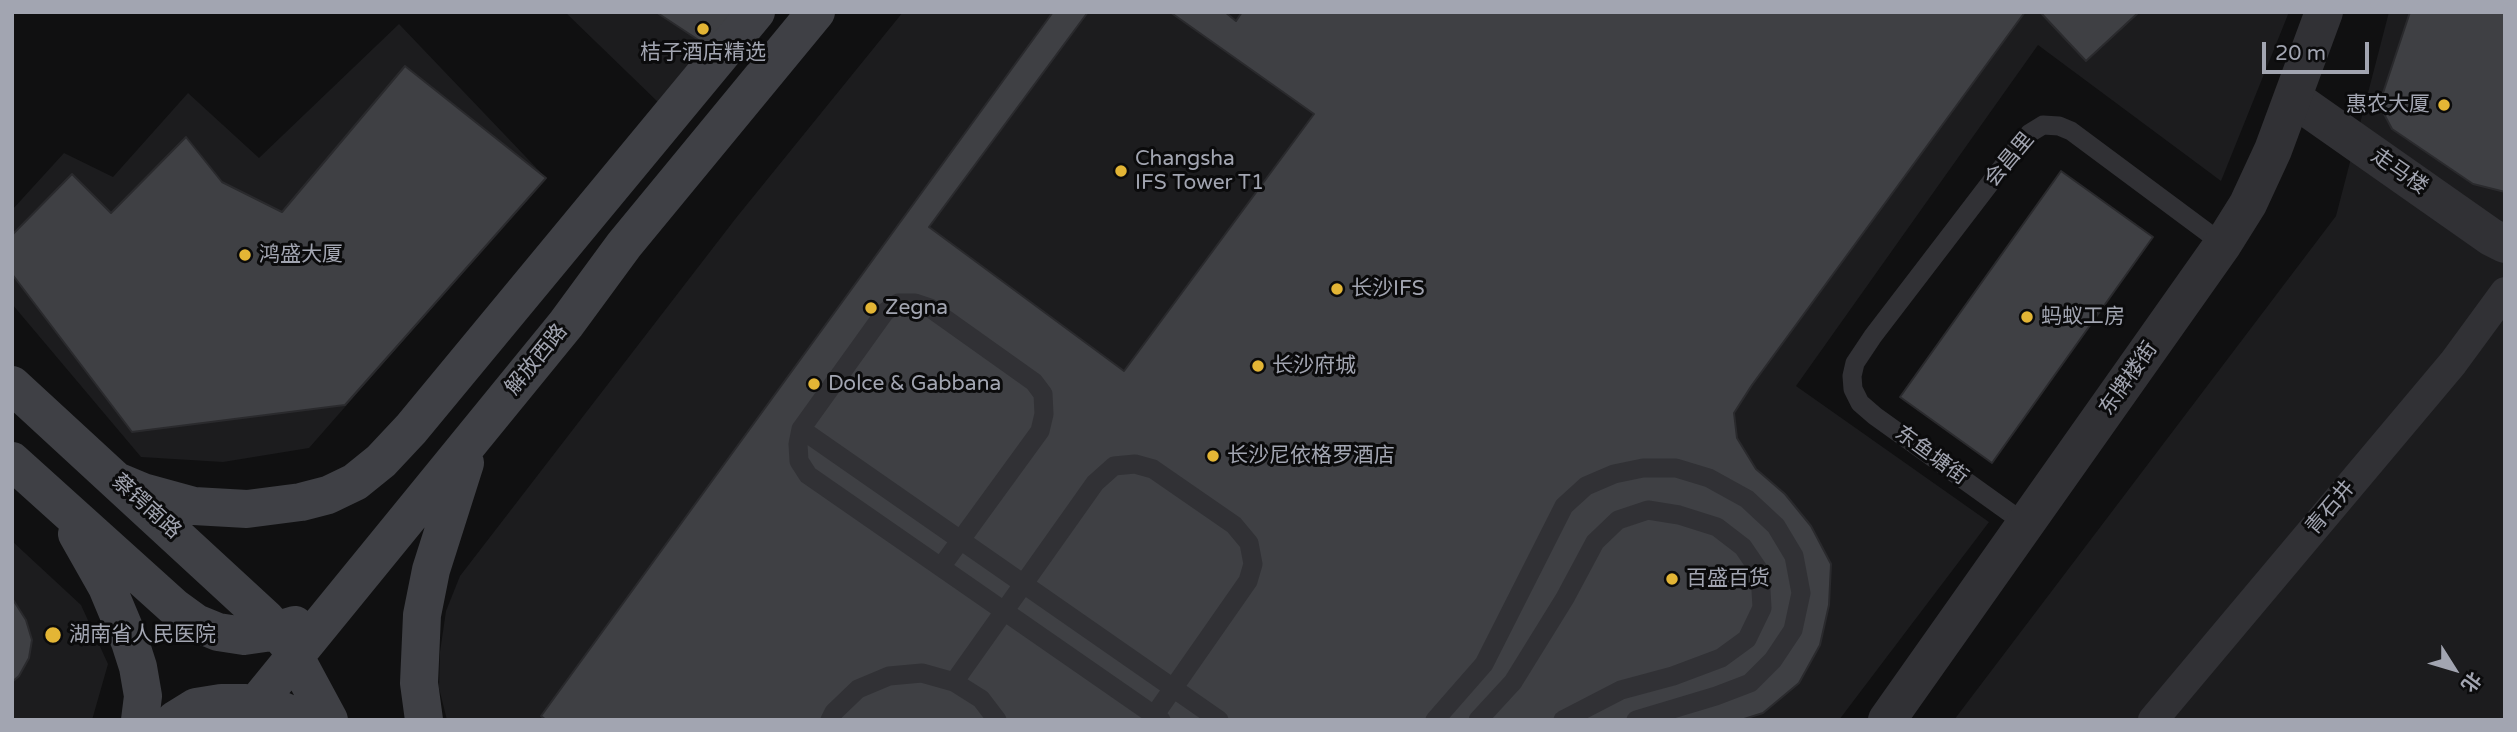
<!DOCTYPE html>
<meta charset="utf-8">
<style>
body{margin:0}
#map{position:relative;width:2517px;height:732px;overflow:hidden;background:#101011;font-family:"Varela Round","Noto Sans SC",sans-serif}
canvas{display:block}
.frame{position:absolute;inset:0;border:14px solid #a2a5b1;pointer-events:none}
.north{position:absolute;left:2419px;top:634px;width:70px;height:70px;-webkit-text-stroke:5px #0b0b0c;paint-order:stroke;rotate:127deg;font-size:19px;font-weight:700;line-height:28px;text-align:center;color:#a2a5b1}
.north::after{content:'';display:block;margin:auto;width:24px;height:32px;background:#a2a5b1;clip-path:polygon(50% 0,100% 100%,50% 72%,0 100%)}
.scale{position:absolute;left:2262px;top:42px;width:107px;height:32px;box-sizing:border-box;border:4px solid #a2a5b1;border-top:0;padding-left:9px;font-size:21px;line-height:24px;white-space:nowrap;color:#a2a5b1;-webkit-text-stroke:5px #0b0b0c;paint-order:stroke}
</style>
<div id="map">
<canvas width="2517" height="732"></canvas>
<div class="frame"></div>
<div class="north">北</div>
<div class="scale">20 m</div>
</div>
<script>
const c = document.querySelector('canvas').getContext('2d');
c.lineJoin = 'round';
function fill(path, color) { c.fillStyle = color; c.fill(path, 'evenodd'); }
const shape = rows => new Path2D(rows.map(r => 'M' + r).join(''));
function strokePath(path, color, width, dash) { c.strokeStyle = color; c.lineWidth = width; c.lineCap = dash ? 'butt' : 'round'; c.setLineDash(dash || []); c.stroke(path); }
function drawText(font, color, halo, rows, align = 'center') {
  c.font = font + ' "Varela Round","Noto Sans SC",sans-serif'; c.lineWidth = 6; c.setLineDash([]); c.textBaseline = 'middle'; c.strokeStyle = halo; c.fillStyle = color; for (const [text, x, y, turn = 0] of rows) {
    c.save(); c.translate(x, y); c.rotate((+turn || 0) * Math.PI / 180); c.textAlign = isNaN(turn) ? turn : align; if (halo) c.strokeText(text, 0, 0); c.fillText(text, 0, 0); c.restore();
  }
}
fill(shape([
 [565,12,734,12,659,103],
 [903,12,2289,12,2221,181,2038,45,1796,386,1989,522,1839,720,447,720,439,688,440,652,446,611,460,576,736,218],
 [2389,12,2505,12,2505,720,1954,720,2336,216],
 [399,24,546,178,309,448,223,462,141,457,12,304,12,210,64,153,113,177,188,93,259,158],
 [12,541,81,605,108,664,92,720,12,720]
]), '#1c1c1e');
const building = shape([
 [656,12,737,12,709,47,656,12],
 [1053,12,1225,12,1236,21,1242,12,2025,12,1752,385,1734,413,1737,438,1756,469,1785,494,1811,526,1831,564,1829,605,1820,645,1799,683,1763,713,1741,720,546,720,541,716,1053,12],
 [1088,12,1170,12,1314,114,1124,371,929,227,1088,12],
 [2040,12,2139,12,2086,61,2040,12],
 [2410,12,2505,12,2505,192,2473,184,2392,129,2384,114,2382,96,2410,12],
 [405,66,546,178,345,405,132,432,12,274,12,235,72,174,111,213,186,137,222,182,282,212,405,66],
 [2061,171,2153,237,1992,463,1900,397,2061,171],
 [12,598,26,620,32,640,29,658,19,676,12,682,12,598]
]);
fill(building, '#3f4044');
strokePath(building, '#2a2a2d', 2);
strokePath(shape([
 [801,429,1219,720],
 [2027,525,1875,416,1860,403,1853,389,1852,376,1855,363,1873,336,2020,144,2030,133,2043,125,2059,126,2071,131,2223,244],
 [941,567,1040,431,1044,414,1043,394,1034,382,930,308,915,303,898,303,885,312,801,429,798,444,799,461,808,475,1161,720],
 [954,682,1095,483,1114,466,1135,464,1153,469,1234,525,1249,543,1253,564,1248,581,1151,720],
 [830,720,834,712,858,689,889,676,922,673,954,682,981,699,997,720],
 [1435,720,1484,664,1564,506,1586,486,1614,474,1643,468,1676,468,1709,478,1747,499,1776,526,1794,556,1801,593,1793,630,1773,660,1750,683,1716,696,1636,720],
 [1478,720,1513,682,1565,598,1595,542,1618,520,1648,510,1679,515,1717,527,1743,547,1760,572,1762,608,1747,639,1721,658,1673,676,1621,690,1563,720]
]), '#313135', 19);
strokePath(shape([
 [2153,720,2453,363,2505,292]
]), '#313135', 30);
strokePath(shape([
 [2293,98,2491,237,2505,244]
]), '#313135', 38);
strokePath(shape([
 [1887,720,2223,244,2248,204,2273,150,2324,12]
]), '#313135', 38);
strokePath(shape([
 [12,385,266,619,288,644,329,720],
 [12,461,174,607,196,623,218,632,244,636,272,632,295,625],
 [119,482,143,492,194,506,247,509,301,502,328,495,355,482,381,461,411,429,756,12],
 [77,534,107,587,130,642,138,667,143,696,140,720],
 [175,720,196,707,221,703,246,703,283,711,303,720],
 [243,720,566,324,624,245,816,12],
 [424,720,419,683,422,615,431,570,465,463]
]), '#3f4045', 38);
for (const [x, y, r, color] of [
 [703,29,7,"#e3b535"],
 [2444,105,7,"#e3b535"],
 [1121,171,7,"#e3b535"],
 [245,255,7,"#e3b535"],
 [1337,289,7,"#e3b535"],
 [871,308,7,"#e3b535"],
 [2027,317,7,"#e3b535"],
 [1258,366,7,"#e3b535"],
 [814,384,7,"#e3b535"],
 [1213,456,7,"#e3b535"],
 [1672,579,7,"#e3b535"],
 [53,635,9,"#e3b535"]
]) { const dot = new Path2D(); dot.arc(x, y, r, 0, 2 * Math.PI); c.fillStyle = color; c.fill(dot); strokePath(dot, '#0b0b0c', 2.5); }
drawText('21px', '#a2a5b1', '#0b0b0c', [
 ["桔子酒店精选",703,53,"center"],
 ["惠农大厦",2430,105,"right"],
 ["Changsha",1135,159],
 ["IFS Tower T1",1135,183],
 ["鸿盛大厦",259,255],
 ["长沙IFS",1351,289],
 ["Zegna",885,308],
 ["蚂蚁工房",2041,317],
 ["长沙府城",1272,366],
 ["Dolce & Gabbana",828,384],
 ["长沙尼依格罗酒店",1227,456],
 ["百盛百货",1686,579],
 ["湖南省人民医院",69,635]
], 'left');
drawText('21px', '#a2a5b1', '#0b0b0c', [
 ["会昌里",2010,160,-50],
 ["走马楼",2399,172,35],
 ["解放西路",537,360,-51],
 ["东牌楼街",2129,379,-55],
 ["东鱼塘街",1931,456,36],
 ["蔡锷南路",146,507,42],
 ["青石井",2331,508,-50]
]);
</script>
